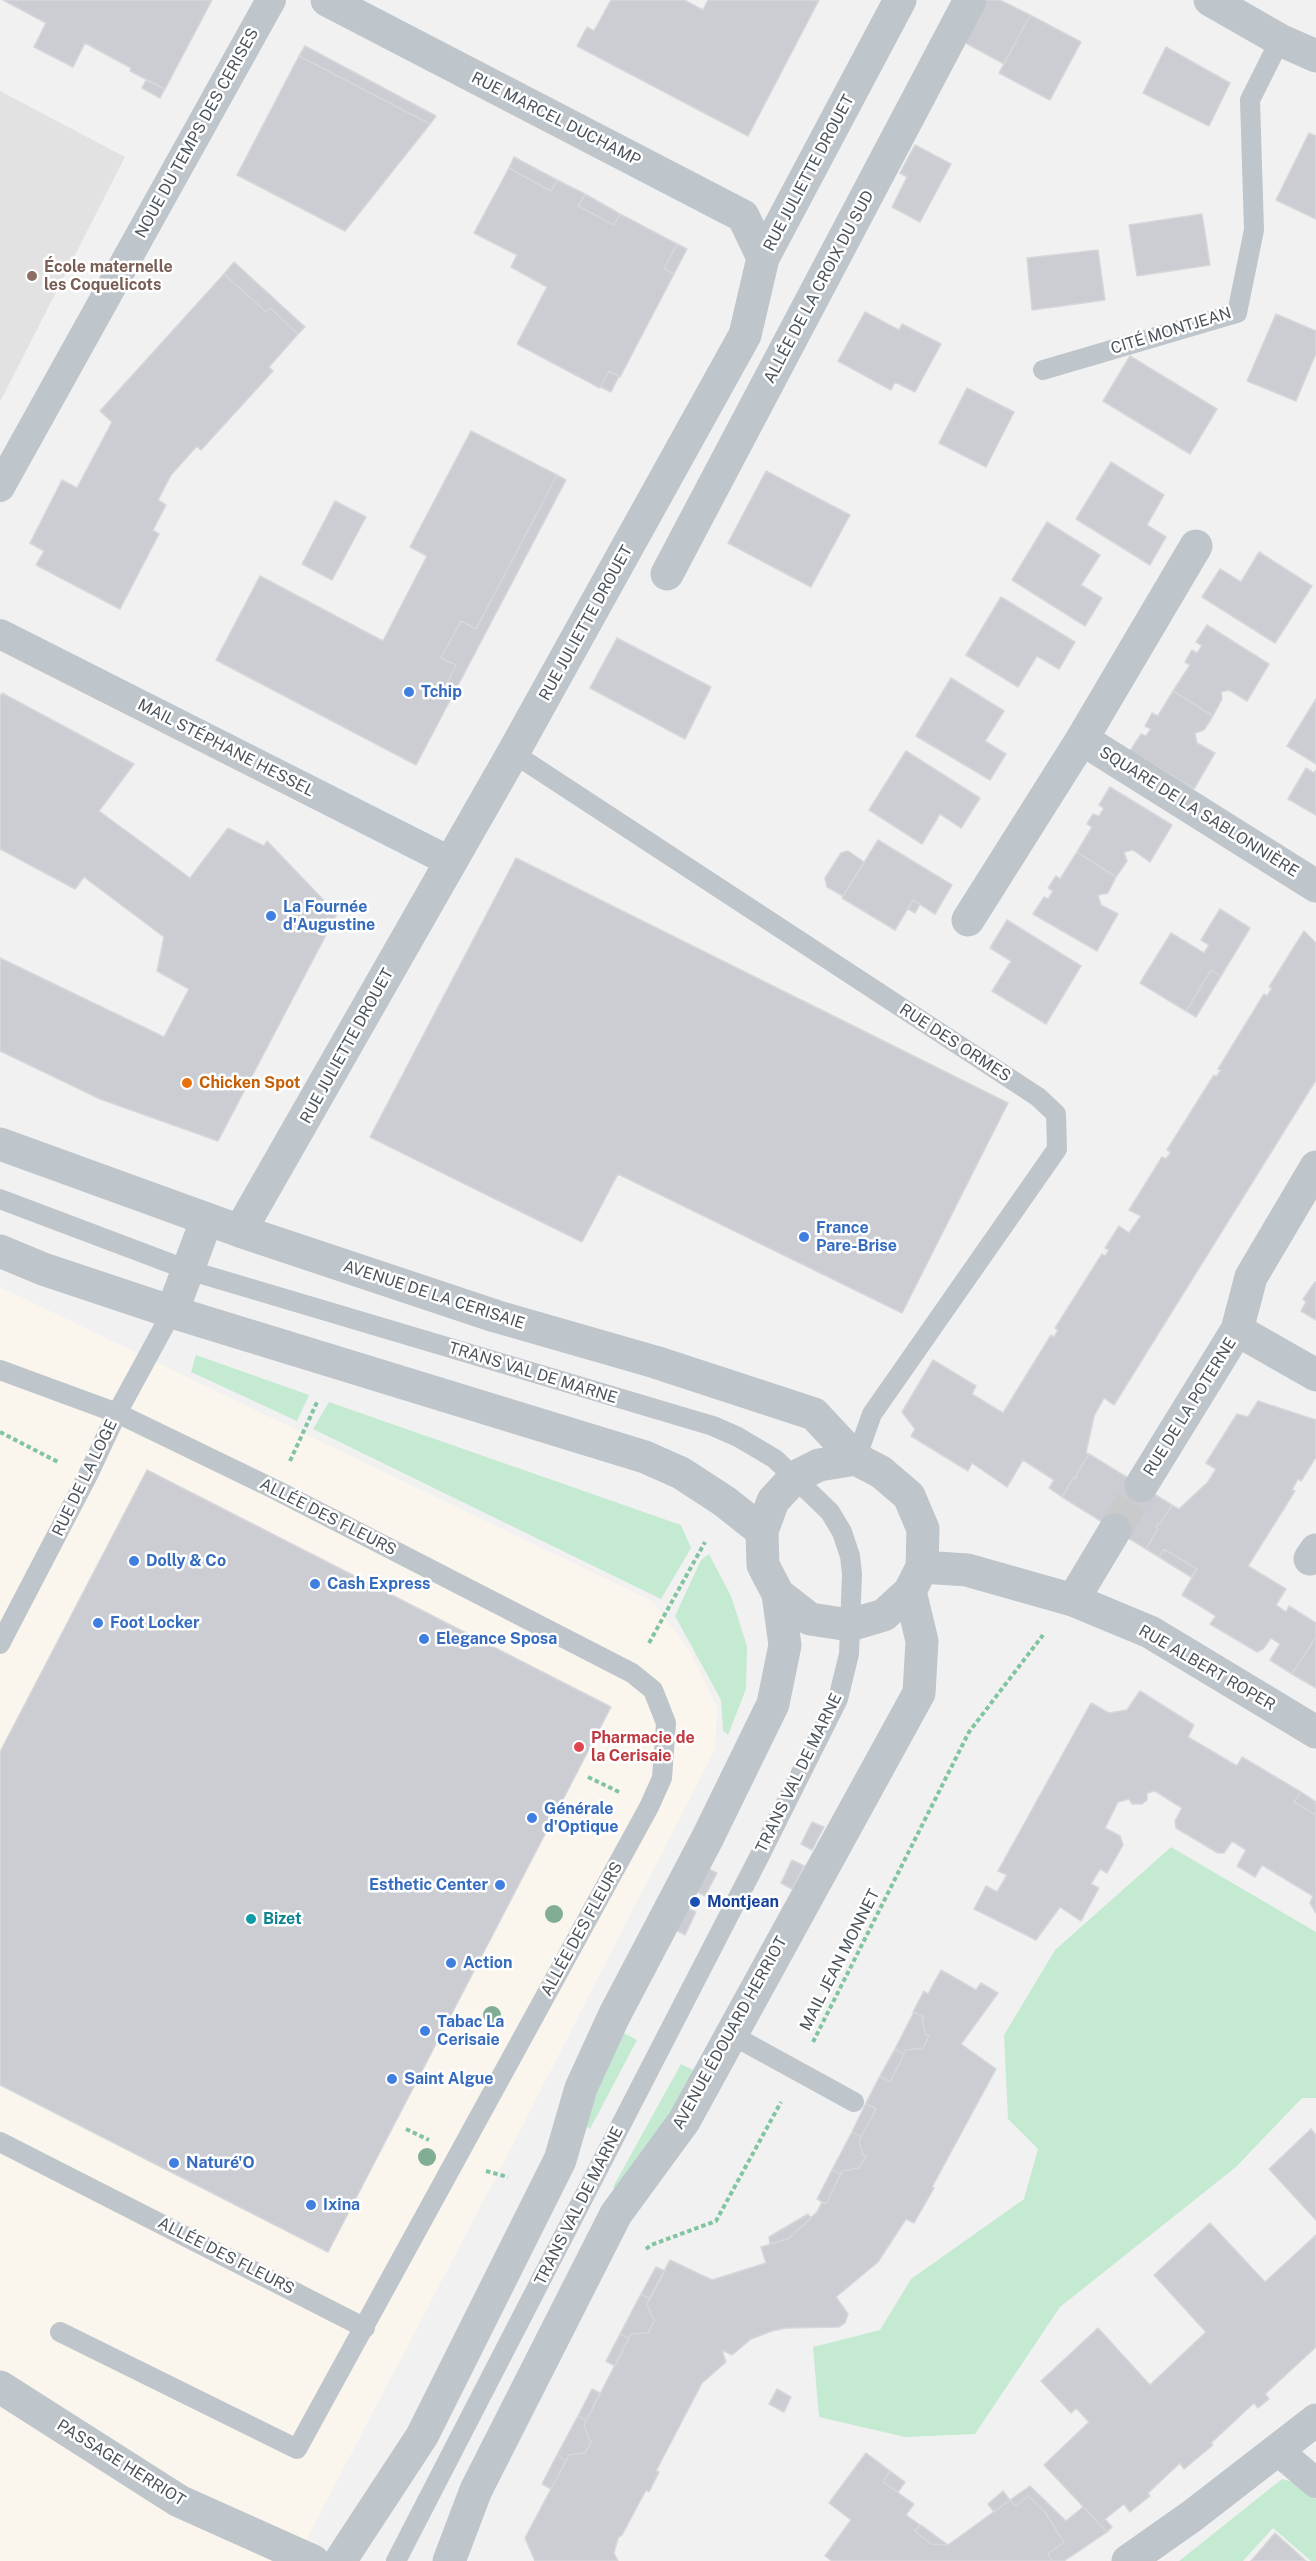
<!DOCTYPE html>
<meta charset="utf-8">
<style>
body{margin:0}
canvas{display:block;background:#f2f1f1}
</style>
<canvas width="1316" height="2561"></canvas>
<script>
const c = document.querySelector('canvas').getContext('2d');
c.lineJoin = 'round';
function fill(path, color) { c.fillStyle = color; c.fill(path, 'evenodd'); }
const shape = rows => new Path2D(rows.map(r => 'M' + r).join(''));
function strokePath(path, color, width, dash) { c.strokeStyle = color; c.lineWidth = width; c.lineCap = dash ? 'butt' : 'round'; c.setLineDash(dash || []); c.stroke(path); }
function drawText(font, color, halo, rows, align = 'center') {
  c.font = font + ' "Public Sans",sans-serif'; c.lineWidth = 5; c.setLineDash([]); c.textBaseline = 'middle'; c.strokeStyle = halo; c.fillStyle = color; for (const [text, x, y, turn = 0] of rows) {
    c.save(); c.translate(x, y); c.rotate((+turn || 0) * Math.PI / 180); c.textAlign = isNaN(turn) ? turn : align; if (halo) c.strokeText(text, 0, 0); c.fillText(text, 0, 0); c.restore();
  }
}
fill(shape([
 [0,1287,652,1601,689,1650,717,1707,715,1749,510,2150,295,2561,0,2561]
]), '#faf6ed');
fill(shape([
 [0,91,125,157,0,402]
]), '#e3e2e2');
fill(shape([
 [196,1355,309,1395,297,1421,191,1372],
 [329,1402,681,1525,691,1548,661,1599,313,1429],
 [709,1554,731,1596,747,1646,746,1689,728,1735,723,1731,721,1700,675,1616,701,1560],
 [1171,1847,1316,1932,1316,2098,1302,2098,1236,2167,1060,2307,975,2434,905,2437,819,2417,813,2347,880,2330,911,2279,1024,2199,1038,2149,1008,2119,1004,2035,1055,1950],
 [622,2032,637,2040,590,2129,584,2125,585,2121],
 [681,2064,697,2072,684,2096,616,2189,613,2187],
 [1282,2479,1300,2484,1316,2499,1316,2561,1311,2561,1273,2528,1243,2561,1179,2561]
]), '#c5ead2');
const building = shape([
 [3,0,212,0,165,89,130,71,131,68,85,43,73,67,34,47,46,23,3,0],
 [611,0,684,0,703,10,708,0,819,0,748,136,577,46,587,27,594,31,611,0],
 [984,0,1000,0,1030,15,1004,64,962,41,984,0],
 [1030,15,1081,42,1050,100,999,73,1030,15],
 [305,46,436,116,430,124,299,56,305,46],
 [1166,47,1230,83,1209,126,1143,93,1166,47],
 [299,56,430,124,345,231,237,175,299,56],
 [146,80,165,89,160,98,142,88,146,80],
 [1309,133,1316,136,1316,219,1276,200,1309,133],
 [915,145,951,164,920,222,892,207,907,177,900,173,915,145],
 [514,157,557,180,551,191,509,168,514,157],
 [509,168,551,191,557,180,585,194,578,206,614,225,620,214,677,244,664,269,674,274,620,377,609,371,600,388,517,344,547,287,511,267,517,255,474,233,509,168],
 [585,194,620,214,614,225,578,206,585,194],
 [1202,214,1210,265,1137,276,1129,225,1202,214],
 [677,244,687,249,674,274,664,269,677,244],
 [1098,250,1105,300,1032,310,1027,258,1098,250],
 [234,262,305,327,298,334,270,308,266,312,224,274,234,262],
 [224,274,266,312,270,308,298,334,269,367,273,371,201,450,197,446,171,475,158,500,166,505,153,530,159,534,120,609,36,565,44,551,30,543,62,480,77,488,112,422,100,411,224,274],
 [865,312,899,330,902,324,941,344,915,392,895,382,891,390,838,361,865,312],
 [1276,314,1316,331,1316,353,1296,401,1247,381,1276,314],
 [1130,356,1217,409,1190,454,1103,401,1130,356],
 [609,371,619,376,611,392,601,387,609,371],
 [967,388,1014,412,986,467,939,443,967,388],
 [471,431,557,475,476,629,461,621,441,658,456,665,445,687,455,691,416,765,216,660,260,576,383,641,427,556,410,547,471,431],
 [1111,462,1164,495,1147,525,1166,537,1150,565,1076,519,1111,462],
 [766,471,850,515,811,587,728,543,766,471],
 [557,475,566,480,455,691,445,687,456,665,441,658,461,621,476,629,557,475],
 [335,501,366,517,332,580,302,564,335,501],
 [1047,522,1100,555,1081,585,1102,598,1085,626,1012,580,1047,522],
 [1259,552,1312,586,1275,643,1202,597,1220,569,1241,582,1259,552],
 [1001,597,1075,642,1059,669,1037,656,1018,687,966,655,1001,597],
 [1207,625,1269,664,1247,701,1229,690,1221,692,1222,699,1213,716,1173,691,1190,665,1185,662,1192,650,1197,653,1202,646,1196,642,1207,625],
 [617,638,711,687,685,739,590,688,617,638],
 [951,678,1004,711,985,741,1006,754,990,780,916,736,951,678],
 [1173,691,1213,716,1204,730,1195,733,1197,743,1215,753,1194,789,1130,751,1141,734,1146,736,1151,729,1145,726,1152,713,1158,716,1173,691],
 [2,693,134,764,99,811,190,878,228,828,264,846,267,841,337,914,218,1141,100,1099,0,1051,0,958,164,1037,189,989,157,971,164,937,84,877,75,889,0,849,0,697,2,693],
 [1316,699,1316,764,1287,746,1316,699],
 [906,751,980,798,961,828,940,814,922,844,869,810,906,751],
 [1306,768,1314,773,1316,770,1316,815,1288,799,1306,768],
 [1110,787,1172,825,1150,862,1133,850,1124,852,1127,861,1116,877,1077,852,1092,827,1087,824,1093,814,1099,816,1104,808,1099,805,1110,787],
 [878,840,952,885,935,914,913,900,895,930,842,898,878,840],
 [848,851,864,862,843,896,827,887,825,878,841,853,848,851],
 [1077,852,1116,877,1108,893,1098,895,1101,905,1118,914,1097,951,1033,914,1044,897,1048,899,1053,891,1048,888,1056,876,1060,879,1077,852],
 [516,858,1008,1103,902,1313,618,1174,582,1242,370,1137,516,858],
 [913,900,920,904,915,913,908,909,913,900],
 [1220,909,1250,928,1221,976,1211,970,1186,1011,1140,983,1171,933,1204,953,1209,945,1201,940,1220,909],
 [1007,920,1081,966,1046,1024,992,991,1011,961,990,948,1007,920],
 [1304,931,1316,943,1316,1080,1114,1405,1104,1398,1094,1416,1086,1453,1089,1454,1077,1473,1076,1479,1074,1477,1062,1497,1049,1488,1054,1480,1023,1460,1007,1487,972,1463,968,1471,911,1436,915,1429,902,1412,933,1360,976,1386,972,1394,1003,1413,1051,1335,1054,1337,1058,1330,1055,1328,1102,1254,1105,1256,1109,1250,1105,1248,1119,1226,1129,1233,1141,1216,1129,1210,1162,1157,1166,1159,1171,1152,1167,1150,1214,1075,1216,1077,1221,1070,1218,1069,1264,994,1267,996,1272,988,1269,987,1304,931],
 [1211,970,1221,976,1196,1017,1186,1011,1211,970],
 [1315,1282,1316,1282,1316,1320,1301,1311,1306,1302,1303,1299,1315,1282],
 [1258,1401,1316,1420,1316,1457,1301,1481,1298,1479,1292,1490,1295,1491,1248,1566,1286,1589,1276,1605,1286,1612,1289,1606,1316,1623,1316,1637,1292,1674,1270,1660,1280,1644,1271,1638,1263,1649,1257,1652,1210,1624,1216,1616,1182,1595,1197,1569,1164,1549,1159,1557,1146,1549,1158,1529,1156,1527,1158,1523,1160,1524,1172,1505,1179,1509,1208,1482,1216,1469,1206,1463,1237,1414,1248,1417,1258,1401],
 [1089,1454,1172,1505,1160,1524,1158,1523,1156,1527,1158,1529,1146,1549,1062,1497,1074,1477,1076,1479,1077,1473,1089,1454],
 [147,1470,611,1707,328,2252,0,2085,0,1752,147,1470],
 [1164,1549,1197,1569,1191,1577,1159,1557,1164,1549],
 [1316,1637,1316,1688,1292,1674,1316,1637],
 [1140,1691,1194,1725,1188,1737,1237,1766,1242,1757,1301,1792,1294,1802,1316,1815,1316,1913,1310,1903,1313,1896,1262,1865,1255,1877,1237,1866,1246,1850,1232,1841,1224,1853,1218,1853,1176,1828,1175,1821,1182,1808,1155,1791,1147,1793,1147,1800,1142,1804,1132,1804,1129,1799,1118,1802,1105,1828,1120,1836,1123,1845,1107,1873,1100,1869,1091,1884,1099,1888,1081,1921,1060,1907,1036,1940,974,1909,986,1886,997,1892,1007,1875,998,1871,1091,1703,1109,1713,1127,1710,1140,1691],
 [1301,1792,1316,1802,1316,1815,1294,1802,1301,1792],
 [812,1822,824,1827,812,1850,801,1844,812,1822],
 [792,1860,804,1866,792,1889,781,1883,792,1860],
 [705,1867,717,1873,705,1896,693,1890,705,1867],
 [685,1907,696,1912,685,1935,674,1929,685,1907],
 [941,1970,976,1990,981,1983,998,1993,961,2044,996,2069,932,2187,934,2188,914,2223,906,2219,878,2262,836,2297,848,2314,845,2323,839,2327,786,2328,772,2331,751,2339,732,2355,722,2350,726,2362,702,2383,656,2471,659,2472,649,2492,646,2490,622,2535,618,2538,614,2553,618,2561,535,2561,525,2538,569,2455,585,2453,592,2441,589,2440,584,2425,631,2334,648,2333,655,2320,652,2317,647,2303,670,2260,712,2280,766,2263,761,2247,788,2239,817,2212,822,2202,826,2204,842,2171,859,2168,866,2156,863,2155,859,2141,876,2109,866,2103,880,2076,890,2082,906,2050,923,2048,929,2036,926,2035,922,2020,924,2017,913,2012,924,1991,928,1994,941,1970],
 [914,2012,924,2017,922,2020,926,2035,929,2036,923,2048,906,2050,904,2054,895,2049,914,2012],
 [895,2049,904,2054,890,2082,880,2076,895,2049],
 [866,2103,876,2109,861,2137,852,2132,866,2103],
 [1311,2129,1316,2135,1316,2220,1269,2169,1311,2129],
 [852,2132,861,2137,859,2141,863,2155,866,2156,859,2168,842,2171,841,2174,832,2170,852,2132],
 [832,2170,841,2174,826,2204,817,2199,832,2170],
 [808,2214,811,2218,788,2239,770,2244,769,2237,808,2214],
 [1210,2223,1265,2282,1316,2235,1316,2347,1265,2394,1269,2399,1258,2408,1254,2403,1211,2443,1213,2445,1184,2469,1180,2463,1148,2493,1150,2496,1130,2512,1124,2504,1105,2519,1112,2527,1107,2532,1044,2465,1089,2422,1076,2408,1071,2413,1041,2381,1098,2328,1150,2385,1206,2332,1154,2275,1210,2223],
 [656,2267,665,2271,650,2299,641,2294,656,2267],
 [641,2294,650,2299,647,2303,652,2317,655,2320,648,2333,631,2334,629,2338,620,2334,641,2294],
 [620,2334,629,2338,615,2366,606,2361,620,2334],
 [592,2389,600,2393,586,2421,578,2416,592,2389],
 [777,2389,791,2397,784,2412,769,2404,777,2389],
 [578,2416,586,2421,584,2425,589,2440,592,2441,585,2453,569,2455,566,2461,557,2455,578,2416],
 [866,2453,890,2471,883,2482,914,2504,906,2515,920,2525,915,2531,931,2544,948,2545,1010,2500,1015,2506,1028,2496,1045,2512,1064,2542,1048,2554,1052,2561,832,2561,825,2556,851,2520,829,2503,866,2453],
 [557,2455,566,2461,551,2489,542,2484,557,2455],
 [890,2471,905,2482,898,2492,883,2482,890,2471],
 [1030,2486,1066,2521,1083,2507,1107,2532,1064,2561,1052,2561,1048,2554,1064,2542,1045,2512,1028,2496,1015,2506,1010,2500,1030,2486],
 [1003,2491,1010,2500,994,2512,988,2504,1003,2491],
 [921,2525,948,2545,931,2544,915,2531,921,2525],
 [1275,2533,1306,2561,1251,2561,1275,2533]
]);
fill(building, '#cbcdd2');
strokePath(building, '#d5d7db', 1.5);
strokePath(shape([
 [1115,1530,1141,1486]
]), '#c8cacc', 33, [33, 16]);
strokePath(shape([
 [0,1432,58,1462],
 [290,1461,318,1400],
 [649,1643,705,1542],
 [588,1777,619,1792],
 [813,2042,969,1732,1043,1635],
 [406,2129,429,2140],
 [486,2171,508,2177],
 [646,2249,651,2245,716,2221,781,2102]
]), '#81c4a0', 4, [4.5, 3]);
strokePath(shape([
 [1043,370,1237,313,1254,230,1250,100,1280,40],
 [513,753,1038,1097,1056,1114,1057,1149,872,1414,856,1459],
 [0,1199,188,1270,713,1426,738,1437,775,1459,830,1512,842,1532,850,1556,852,1574,849,1654,838,1699,759,1857,396,2561],
 [0,1370,117,1413,276,1490,632,1673,653,1690,666,1723,662,1778,649,1807,297,2449,60,2332],
 [0,1644,88,1475,117,1413,172,1312],
 [730,2034,854,2102],
 [0,2142,365,2328]
]), '#bec5cb', 20);
strokePath(shape([
 [0,487,271,0],
 [0,634,451,862],
 [1277,2450,1316,2483]
]), '#bec5cb', 30);
strokePath(shape([
 [327,0,743,216,763,258],
 [1210,0,1280,40,1316,56],
 [667,574,970,0],
 [1082,739,1316,886],
 [968,920,1082,739,1196,546],
 [240,1231,513,753,745,335,763,258,900,0],
 [172,1312,207,1219],
 [1237,1330,1316,1375],
 [1141,1486,1237,1330,1251,1277,1316,1167],
 [1310,1559,1316,1550],
 [1073,1600,1115,1530],
 [0,2387,179,2501,313,2561]
]), '#bec5cb', 33);
strokePath(shape([
 [0,1144,240,1231,495,1316,655,1362,814,1414,856,1459],
 [0,1251,43,1269,172,1312,645,1457,681,1473,724,1501,762,1531],
 [856,1459,881,1472,909,1496,923,1529,922,1567,910,1591,884,1615,850,1625,810,1619,778,1594,763,1565,762,1531,773,1501,795,1477,819,1465,856,1459],
 [922,1567,967,1570,1073,1600,1150,1632,1316,1732],
 [340,2561,422,2436,560,2160,581,2088,614,2016,708,1837,773,1704,785,1645,778,1594],
 [449,2561,476,2490,616,2214,684,2121,919,1693,922,1641,910,1591],
 [1128,2561,1192,2516,1316,2420]
]), '#bec5cb', 33);
c.fillStyle = '#80ad94';
for (const [x, y] of [
 [554,1914],
 [492,2015],
 [427,2157]
]) { c.beginPath(); c.arc(x, y, 9, 0, 2 * Math.PI); c.fill(); }
for (const [x, y, r, color] of [
 [32,276,6,"#8d6e63"],
 [409,692,6,"#3f7fe0"],
 [271,916,6,"#3f7fe0"],
 [187,1083,6,"#e8710a"],
 [804,1237,6,"#3f7fe0"],
 [134,1561,6,"#3f7fe0"],
 [315,1584,6,"#3f7fe0"],
 [98,1623,6,"#3f7fe0"],
 [424,1639,6,"#3f7fe0"],
 [579,1747,6,"#e0444e"],
 [532,1818,6,"#3f7fe0"],
 [500,1885,6,"#3f7fe0"],
 [695,1902,6,"#1a4fb4"],
 [251,1919,6,"#0f9aa8"],
 [451,1963,6,"#3f7fe0"],
 [425,2031,6,"#3f7fe0"],
 [392,2079,6,"#3f7fe0"],
 [174,2163,6,"#3f7fe0"],
 [311,2205,6,"#3f7fe0"]
]) { const dot = new Path2D(); dot.arc(x, y, r, 0, 2 * Math.PI); c.fillStyle = color; c.fill(dot); strokePath(dot, '#fff', 2); }
drawText('16px', '#4b545c', '#fff', [
 ["RUE MARCEL DUCHAMP",556,119,27],
 ["NOUE DU TEMPS DES CERISES",197,133,-61],
 ["RUE JULIETTE DROUET",809,173,-62],
 ["ALLÉE DE LA CROIX DU SUD",819,287,-62],
 ["CITÉ MONTJEAN",1171,331,-17],
 ["RUE JULIETTE DROUET",586,623,-61],
 ["MAIL STÉPHANE HESSEL",226,748,27],
 ["SQUARE DE LA SABLONNIÈRE",1199,812,32],
 ["RUE DES ORMES",955,1043,33],
 ["RUE JULIETTE DROUET",347,1046,-61],
 ["AVENUE DE LA CERISAIE",434,1295,18],
 ["TRANS VAL DE MARNE",533,1373,17],
 ["RUE DE LA POTERNE",1190,1407,-58],
 ["RUE DE LA LOGE",85,1478,-64],
 ["ALLÉE DES FLEURS",328,1517,27],
 ["RUE ALBERT ROPER",1207,1668,30],
 ["TRANS VAL DE MARNE",799,1773,-64],
 ["ALLÉE DES FLEURS",582,1929,-61],
 ["MAIL JEAN MONNET",840,1960,-63],
 ["AVENUE ÉDOUARD HERRIOT",730,2033,-61],
 ["TRANS VAL DE MARNE",579,2206,-63],
 ["ALLÉE DES FLEURS",226,2256,27],
 ["PASSAGE HERRIOT",121,2463,32]
]);
drawText('bold 16px', '#785e54', '#fff', [
 ["École maternelle",44,267],
 ["les Coquelicots",44,285]
], 'left');
drawText('bold 16px', '#366cbe', '#fff', [
 ["Tchip",421,692],
 ["La Fournée",283,907],
 ["d'Augustine",283,925],
 ["France",816,1228],
 ["Pare-Brise",816,1246],
 ["Dolly & Co",146,1561],
 ["Cash Express",327,1584],
 ["Foot Locker",110,1623],
 ["Elegance Sposa",436,1639],
 ["Générale",544,1809],
 ["d'Optique",544,1827],
 ["Esthetic Center",488,1885,"right"],
 ["Action",463,1963],
 ["Tabac La",437,2022],
 ["Cerisaie",437,2040],
 ["Saint Algue",404,2079],
 ["Naturé'O",186,2163],
 ["Ixina",323,2205]
], 'left');
drawText('bold 16px', '#c56008', '#fff', [
 ["Chicken Spot",199,1083]
], 'left');
drawText('bold 16px', '#be3a42', '#fff', [
 ["Pharmacie de",591,1738],
 ["la Cerisaie",591,1756]
], 'left');
drawText('bold 16px', '#164399', '#fff', [
 ["Montjean",707,1902]
], 'left');
drawText('bold 16px', '#0d838f', '#fff', [
 ["Bizet",263,1919]
], 'left');
</script>
